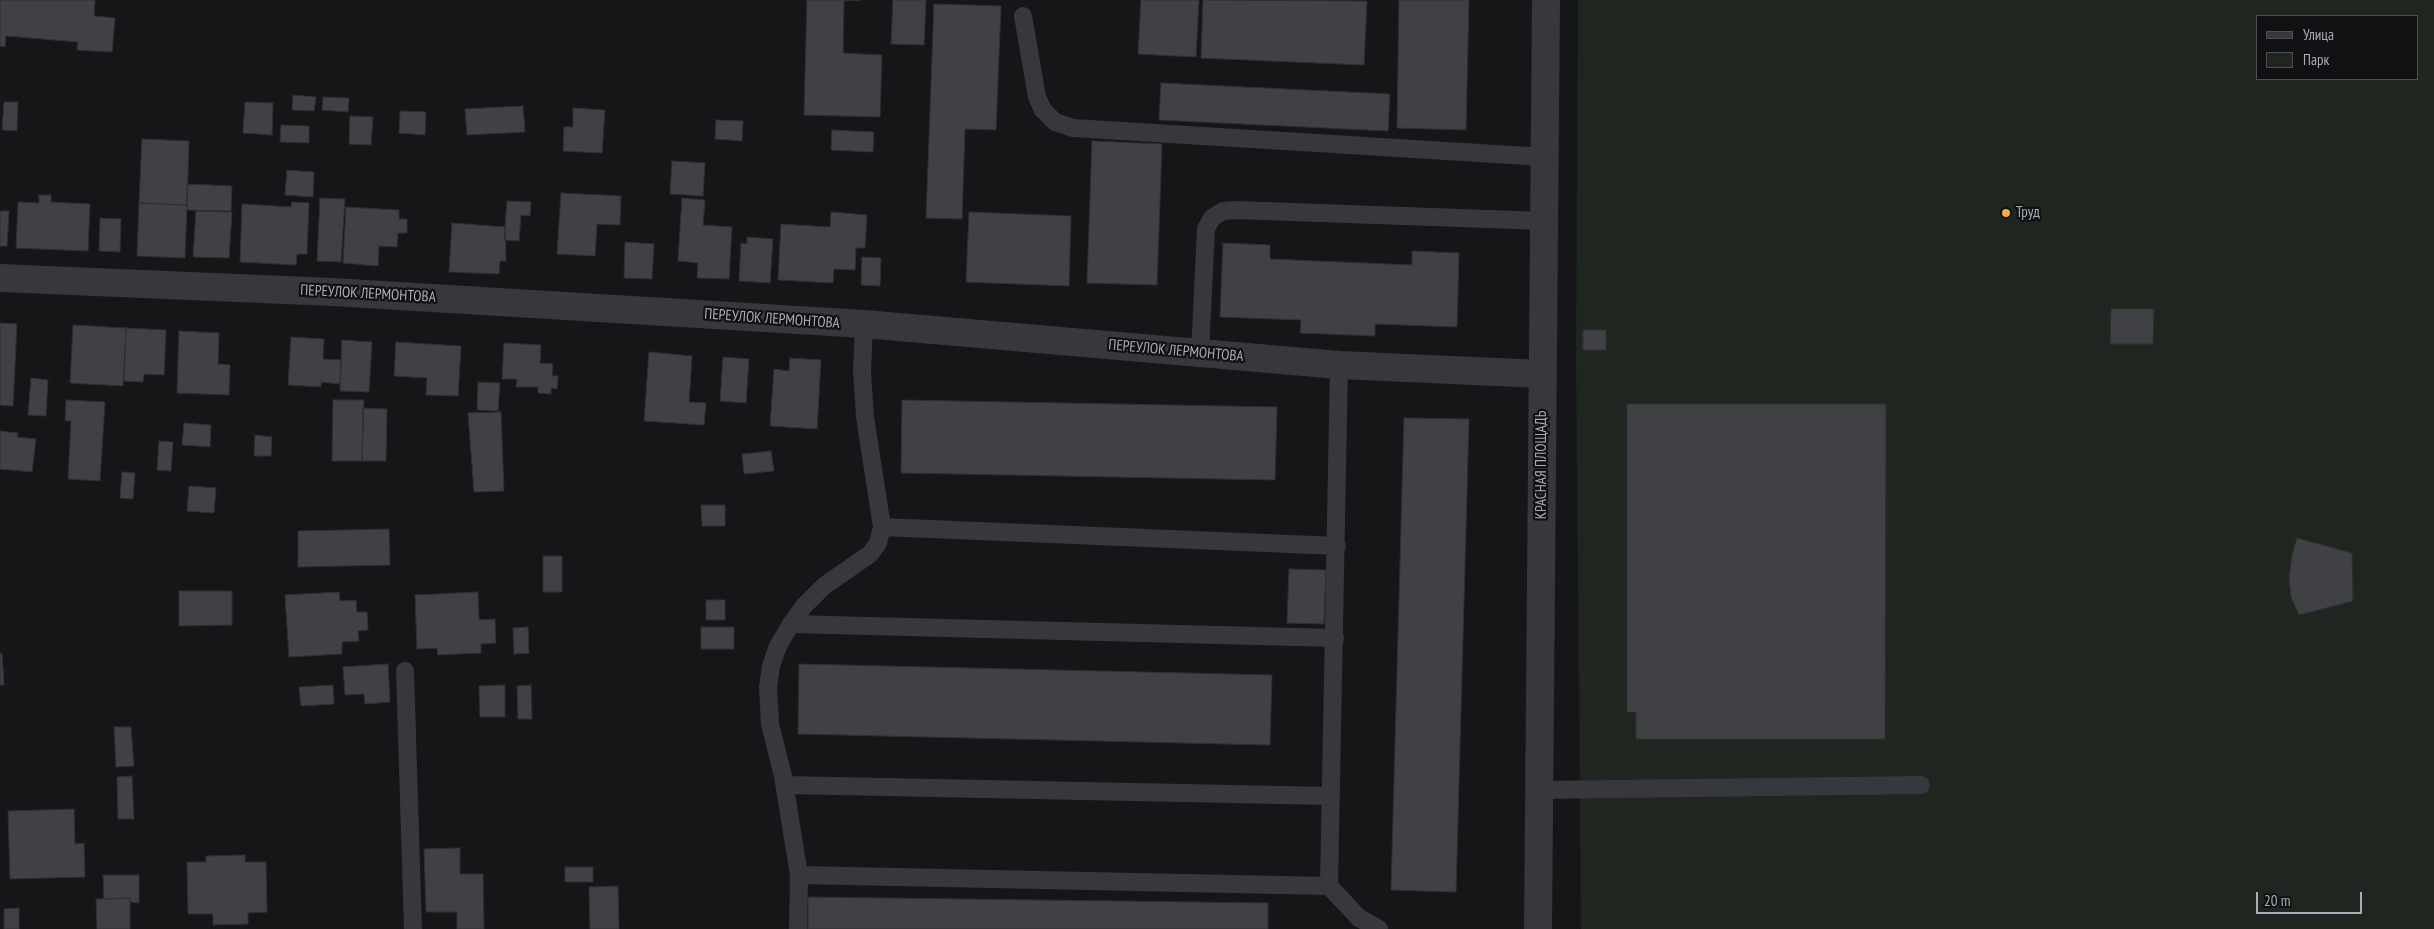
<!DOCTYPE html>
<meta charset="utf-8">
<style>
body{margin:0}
#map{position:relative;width:2434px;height:929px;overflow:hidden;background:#161618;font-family:"PT Sans Narrow",sans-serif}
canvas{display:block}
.legend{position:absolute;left:2256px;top:15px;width:162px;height:65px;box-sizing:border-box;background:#111113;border:1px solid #4d4f55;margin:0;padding:6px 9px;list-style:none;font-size:15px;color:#a8adb8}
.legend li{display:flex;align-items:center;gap:10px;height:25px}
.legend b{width:25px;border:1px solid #4d4f55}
.scale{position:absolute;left:2256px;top:892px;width:106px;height:22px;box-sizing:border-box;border:2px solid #a8adb8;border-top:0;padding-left:6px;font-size:15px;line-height:18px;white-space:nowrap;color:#a8adb8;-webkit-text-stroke:4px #111113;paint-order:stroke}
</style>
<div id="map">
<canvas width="2434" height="929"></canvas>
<ul class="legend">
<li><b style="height:6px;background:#37383d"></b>Улица</li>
<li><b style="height:14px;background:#1e261f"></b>Парк</li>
</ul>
<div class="scale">20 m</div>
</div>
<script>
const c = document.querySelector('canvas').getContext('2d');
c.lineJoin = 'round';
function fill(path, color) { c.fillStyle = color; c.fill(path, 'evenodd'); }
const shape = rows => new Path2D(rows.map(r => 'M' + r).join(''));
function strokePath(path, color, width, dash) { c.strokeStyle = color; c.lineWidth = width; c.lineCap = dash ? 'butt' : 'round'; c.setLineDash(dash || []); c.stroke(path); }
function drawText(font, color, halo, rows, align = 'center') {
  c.font = font + ' "PT Sans Narrow",sans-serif'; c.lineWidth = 4.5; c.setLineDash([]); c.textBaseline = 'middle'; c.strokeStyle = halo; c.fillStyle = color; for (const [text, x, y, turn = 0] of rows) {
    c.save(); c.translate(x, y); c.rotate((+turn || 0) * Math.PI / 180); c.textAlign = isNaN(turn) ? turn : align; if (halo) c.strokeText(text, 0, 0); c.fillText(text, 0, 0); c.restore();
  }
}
fill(shape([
 [1578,0,2434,0,2434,929,1581,929,1576,355],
 [2258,16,2418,16,2418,79,2258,79]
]), '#1e261f');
const building = shape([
 [0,0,95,0,94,16,115,18,112,52,77,50,78,42,6,36,5,47,0,46,0,0],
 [807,0,862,0,844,1,843,53,882,55,880,117,804,115,807,0],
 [893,0,926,0,924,45,891,44,893,0],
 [1141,0,1199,0,1196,57,1138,54,1141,0],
 [1203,0,1367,1,1364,65,1201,58,1203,0],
 [1399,0,1469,0,1466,130,1397,128,1399,0],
 [934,4,1001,6,996,130,965,129,962,219,926,218,934,4],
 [1161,83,1390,94,1388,131,1159,120,1161,83],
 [293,95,316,97,314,111,292,110,293,95],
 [323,97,349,98,348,112,322,110,323,97],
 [4,102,18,102,17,131,2,130,4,102],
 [245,102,273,103,272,135,243,133,245,102],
 [523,106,525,132,467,135,465,109,523,106],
 [573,108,605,110,602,153,563,151,564,127,573,127,573,108],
 [400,111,426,112,425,135,399,133,400,111],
 [350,116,373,117,371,145,349,144,350,116],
 [716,120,743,121,742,141,715,139,716,120],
 [281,125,309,126,309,143,280,142,281,125],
 [832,130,874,132,873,152,831,150,832,130],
 [142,139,189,141,187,205,139,203,142,139],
 [1092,141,1162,144,1157,285,1087,283,1092,141],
 [672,161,705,163,703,196,670,194,672,161],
 [287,170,314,172,313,197,285,195,287,170],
 [187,184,232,186,231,211,187,210,187,184],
 [561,193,621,196,620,225,597,224,595,256,557,254,561,193],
 [39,195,51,195,51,202,90,204,88,251,16,248,18,202,39,203,39,195],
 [320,198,345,199,341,262,317,261,320,198],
 [682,198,705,200,703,225,732,227,729,279,697,278,698,263,678,261,682,198],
 [507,201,531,202,530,216,521,215,519,241,504,240,507,201],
 [292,202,309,203,307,254,297,254,296,265,240,262,242,204,291,207,292,202],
 [139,203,187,205,185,258,137,256,139,203],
 [346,207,399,210,399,219,407,219,407,233,398,233,397,247,379,246,378,266,343,263,346,207],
 [0,211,9,211,7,246,0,246,0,211],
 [196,211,232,212,229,258,193,257,196,211],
 [831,212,867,215,865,248,856,248,855,270,834,269,833,283,778,280,781,224,830,227,831,212],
 [969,212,1071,216,1069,286,966,282,969,212],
 [100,218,121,219,120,252,99,251,100,218],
 [452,223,505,227,506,261,500,261,499,274,449,272,452,223],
 [747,237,773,239,770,283,739,281,741,243,747,244,747,237],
 [625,242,654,244,652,279,624,278,625,242],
 [1223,243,1270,245,1270,259,1412,265,1412,251,1459,253,1457,327,1375,324,1375,336,1300,333,1301,320,1220,317,1223,243],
 [862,257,881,258,880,286,861,285,862,257],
 [2111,309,2154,309,2153,344,2110,344,2111,309],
 [0,323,17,324,13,406,0,405,0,323],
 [73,325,126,328,123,386,70,383,73,325],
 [126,328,166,330,164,375,144,374,143,382,124,381,126,328],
 [1583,330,1606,330,1606,350,1583,350,1583,330],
 [179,331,219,333,218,364,230,365,229,395,177,393,179,331],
 [291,337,324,339,323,359,341,360,340,384,321,382,321,387,288,385,291,337],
 [342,340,372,342,369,392,340,391,342,340],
 [396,342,461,346,458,396,426,395,427,378,394,376,396,342],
 [504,343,541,345,540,363,553,364,552,376,558,376,557,389,551,388,551,394,538,393,538,387,516,387,517,379,502,379,504,343],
 [649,352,692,356,689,402,706,403,704,425,644,421,649,352],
 [723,357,749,359,746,403,720,401,723,357],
 [790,358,821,360,817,429,770,426,774,369,789,371,790,358],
 [31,378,48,380,46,416,28,415,31,378],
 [478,382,500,383,498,411,477,410,478,382],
 [66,400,105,402,100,481,68,479,71,421,65,421,66,400],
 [333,400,364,400,362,461,332,461,333,400],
 [902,400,1277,407,1275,480,901,473,902,400],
 [1627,404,1886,404,1885,739,1636,739,1636,712,1627,712,1627,404],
 [363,408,387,409,386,461,362,461,363,408],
 [501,412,504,491,474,492,468,413,501,412],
 [1404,418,1469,419,1456,892,1391,890,1404,418],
 [184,423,211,425,210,447,182,445,184,423],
 [0,431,18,433,17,437,36,439,32,472,0,469,0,431],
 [255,435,272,437,271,456,254,456,255,435],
 [159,441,173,442,171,471,157,470,159,441],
 [771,451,774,471,744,474,742,454,771,451],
 [122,472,135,473,133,499,120,498,122,472],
 [189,486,216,488,214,513,187,511,189,486],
 [701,505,725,505,725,526,702,526,701,505],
 [389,529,390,565,298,567,298,531,389,529],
 [2297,538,2352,553,2353,601,2299,615,2291,597,2289,577,2292,555,2297,538],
 [543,556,562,556,562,592,543,592,543,556],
 [1289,569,1326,570,1324,624,1287,623,1289,569],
 [179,591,232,591,232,625,179,626,179,591],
 [339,592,340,601,356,600,357,612,367,612,368,630,358,631,359,641,342,642,342,654,289,657,285,595,339,592],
 [478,592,479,620,495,619,496,643,481,644,481,653,438,655,437,648,417,649,415,595,478,592],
 [706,600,725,600,725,620,706,620,706,600],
 [528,627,529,653,514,654,513,628,528,627],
 [701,627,734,627,734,649,701,649,701,627],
 [0,653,2,653,4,685,0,685,0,653],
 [388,664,390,702,365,704,364,694,345,695,343,667,388,664],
 [799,664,1272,675,1270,745,798,734,799,664],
 [333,685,334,704,301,706,299,687,333,685],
 [505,685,505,717,480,717,479,686,505,685],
 [531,685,532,719,518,719,517,686,531,685],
 [114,727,131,727,134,766,116,767,114,727],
 [132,776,134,819,118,819,117,777,132,776],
 [74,809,75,844,84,843,85,877,10,879,8,811,74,809],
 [460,848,460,874,483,874,484,929,457,929,457,912,426,912,424,849,460,848],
 [245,855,245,862,266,862,267,912,248,913,248,924,213,925,213,914,188,914,187,862,206,862,206,856,245,855],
 [565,867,593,867,593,882,565,882,565,867],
 [103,875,139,875,139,903,130,902,130,898,104,899,103,875],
 [618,886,619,929,590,929,589,887,618,886],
 [808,897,1268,903,1268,929,808,929,808,897],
 [130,898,130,929,97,929,96,899,130,898],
 [19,908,19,929,4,929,4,909,19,908]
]);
fill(building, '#404145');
strokePath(building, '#303034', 1);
strokePath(shape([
 [1023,16,1037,97,1043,110,1055,122,1073,128,1544,157],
 [864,324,862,371,865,417,882,527,878,543,870,554,824,586,804,606,791,624,778,646,771,666,768,687,770,724,783,776,799,875,1329,886],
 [1200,353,1206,229,1212,218,1223,211,1236,210,1544,221],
 [1339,365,1329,886,1359,918,1379,929],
 [882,527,1337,546],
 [791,624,1335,638],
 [405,671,413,929],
 [785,785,1331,796],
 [1541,790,1921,785],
 [798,929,799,875]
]), '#37383d', 18);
strokePath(shape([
 [0,278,333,292,864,324,1339,365,1543,374],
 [1538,929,1546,0]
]), '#37383d', 28);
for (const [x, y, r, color] of [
 [2006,213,5,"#f2b134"]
]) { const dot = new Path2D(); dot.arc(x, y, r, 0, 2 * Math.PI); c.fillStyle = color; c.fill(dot); strokePath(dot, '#111113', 2); }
drawText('15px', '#a8adb8', '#111113', [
 ["Труд",2016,213]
], 'left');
drawText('15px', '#a8adb8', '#111113', [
 ["ПЕРЕУЛОК ЛЕРМОНТОВА",368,294,3],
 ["ПЕРЕУЛОК ЛЕРМОНТОВА",772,319,4],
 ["ПЕРЕУЛОК ЛЕРМОНТОВА",1176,351,5],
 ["КРАСНАЯ ПЛОЩАДЬ",1542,465,-90]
]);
</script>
